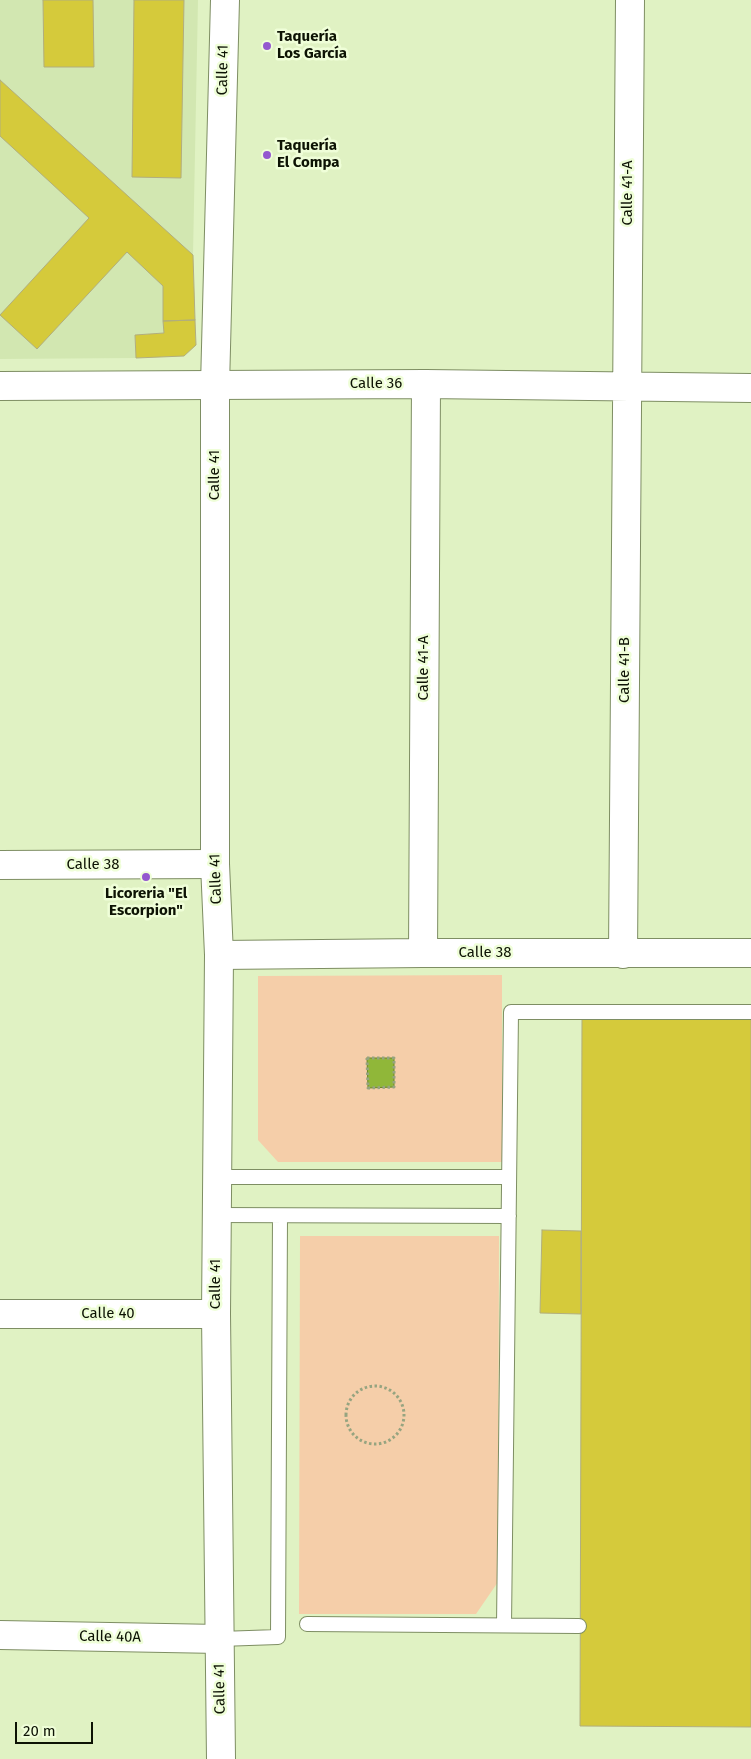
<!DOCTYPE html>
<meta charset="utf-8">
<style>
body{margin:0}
#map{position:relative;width:751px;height:1759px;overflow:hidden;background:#e0f2c3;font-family:"Fira Sans",sans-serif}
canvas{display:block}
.scale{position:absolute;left:15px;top:1722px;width:78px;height:22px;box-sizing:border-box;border:2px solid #0d1304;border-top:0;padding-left:6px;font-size:15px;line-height:18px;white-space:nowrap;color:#0d1304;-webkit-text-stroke:4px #effed8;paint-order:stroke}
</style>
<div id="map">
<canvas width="751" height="1759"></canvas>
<div class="scale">20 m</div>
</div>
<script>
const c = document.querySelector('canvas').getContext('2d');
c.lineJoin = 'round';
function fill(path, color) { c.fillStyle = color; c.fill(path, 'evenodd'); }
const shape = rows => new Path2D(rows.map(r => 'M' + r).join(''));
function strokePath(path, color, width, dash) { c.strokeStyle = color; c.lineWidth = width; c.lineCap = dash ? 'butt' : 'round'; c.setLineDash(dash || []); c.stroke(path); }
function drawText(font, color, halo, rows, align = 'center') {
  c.font = font + ' "Fira Sans",sans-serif'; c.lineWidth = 5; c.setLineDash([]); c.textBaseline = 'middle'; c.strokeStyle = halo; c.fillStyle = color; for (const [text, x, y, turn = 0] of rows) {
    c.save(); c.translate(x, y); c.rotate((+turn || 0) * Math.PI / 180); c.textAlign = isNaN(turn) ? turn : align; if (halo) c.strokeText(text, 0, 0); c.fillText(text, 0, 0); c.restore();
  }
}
fill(shape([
 [0,0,198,0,193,255,164,333,135,335,136,358,0,359]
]), '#d2e7b1');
fill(shape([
 [502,975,502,1162,278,1162,258,1140,258,976],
 [300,1236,499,1236,498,1582,476,1614,299,1614]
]), '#f5cea9');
const water = shape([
 [367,1058,394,1058,394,1087,368,1088,367,1058]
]);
fill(water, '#90b739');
strokePath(water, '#698629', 1);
const building = shape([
 [43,0,93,0,94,67,44,67,43,0],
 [134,0,184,0,181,178,132,177,134,0],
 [0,80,193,255,195,320,163,321,163,286,127,252,37,349,0,315,89,218,0,136,0,80],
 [195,320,196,345,184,356,136,358,135,335,164,333,163,321,195,320],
 [582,1018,751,1019,751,1727,580,1726,582,1018],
 [542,1230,581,1231,581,1314,540,1313,542,1230]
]);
fill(building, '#d5ca3b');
strokePath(building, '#b1ae7f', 1);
const service = shape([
 [217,1177,509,1177],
 [216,1215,509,1216],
 [307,1624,579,1626],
 [504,1625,511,1012,751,1012],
 [220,1639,278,1637,280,1216]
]);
const minor = shape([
 [0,386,426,384,751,388],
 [0,865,215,864],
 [423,953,426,384],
 [623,954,630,0],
 [219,955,423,953,751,953],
 [0,1314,216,1314],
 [0,1635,220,1639]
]);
const tertiary = shape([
 [221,1759,216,1314,219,955,215,864,215,386,225,0]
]);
strokePath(service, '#7e8e63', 16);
strokePath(minor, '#7e8e63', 30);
strokePath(tertiary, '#7e8e63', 30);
strokePath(shape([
 [367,1058,394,1058,394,1087,368,1088,367,1058],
 '346 1415a29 29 0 1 1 58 0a29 29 0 1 1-58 0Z'
]), '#96a480', 3, [2.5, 2.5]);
strokePath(service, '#fff', 14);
strokePath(minor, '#fff', 28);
strokePath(tertiary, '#fff', 28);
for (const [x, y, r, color] of [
 [267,46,5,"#9458cf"],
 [267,155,5,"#9458cf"],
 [146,877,5,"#9458cf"]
]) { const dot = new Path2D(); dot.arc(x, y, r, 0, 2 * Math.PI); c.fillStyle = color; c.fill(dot); strokePath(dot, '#effed8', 2); }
drawText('bold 15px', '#0d1304', '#effed8', [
 ["Taquería",277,37],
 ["Los García",277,54],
 ["Taquería",277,146],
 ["El Compa",277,163],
 ["Licoreria \"El",146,894,"center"],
 ["Escorpion\"",146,911,"center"]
], 'left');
drawText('15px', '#0d1304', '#effed8', [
 ["Calle 41",223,70,-89],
 ["Calle 41-A",628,193,-90],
 ["Calle 36",376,384],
 ["Calle 41",215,475,-90],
 ["Calle 41-A",424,668,-90],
 ["Calle 41-B",625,670,-90],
 ["Calle 38",93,865],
 ["Calle 41",216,879,-92],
 ["Calle 38",485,953],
 ["Calle 41",216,1284,-90],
 ["Calle 40",108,1314],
 ["Calle 40A",110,1637,1],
 ["Calle 41",220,1689,-91]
]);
</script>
